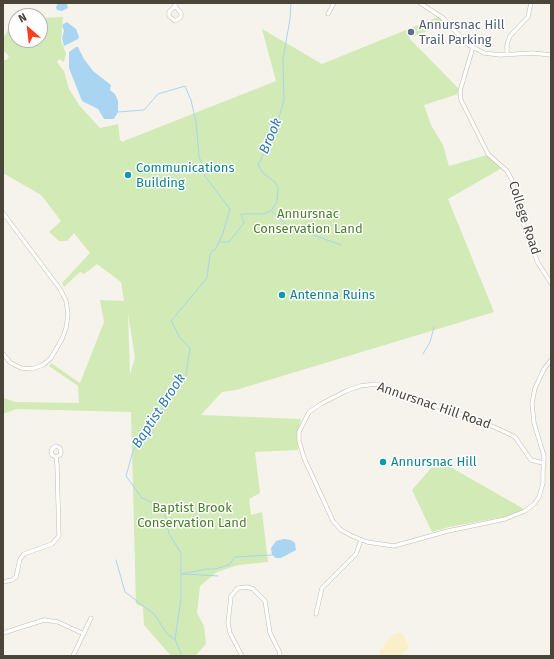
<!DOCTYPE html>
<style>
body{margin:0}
#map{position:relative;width:554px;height:659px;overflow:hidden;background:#f6f3ec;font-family:"Fira Sans",sans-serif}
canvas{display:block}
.frame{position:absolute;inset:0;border:4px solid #4b4439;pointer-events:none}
.north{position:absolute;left:8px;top:8px;width:40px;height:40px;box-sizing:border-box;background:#fff;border:1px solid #b7b4b0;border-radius:50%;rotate:332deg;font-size:11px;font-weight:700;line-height:16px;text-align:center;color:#4b4439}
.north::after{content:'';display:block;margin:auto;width:14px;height:18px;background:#fc3f1d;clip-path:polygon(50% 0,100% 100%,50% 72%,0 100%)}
</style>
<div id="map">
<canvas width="554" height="659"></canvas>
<div class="frame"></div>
<div class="north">N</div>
</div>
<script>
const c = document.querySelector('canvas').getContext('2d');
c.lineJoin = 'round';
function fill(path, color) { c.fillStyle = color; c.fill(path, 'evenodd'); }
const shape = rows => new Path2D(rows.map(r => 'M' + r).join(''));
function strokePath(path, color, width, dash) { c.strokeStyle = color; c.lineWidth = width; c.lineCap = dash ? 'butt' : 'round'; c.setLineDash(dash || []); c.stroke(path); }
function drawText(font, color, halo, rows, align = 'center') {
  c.font = font + ' "Fira Sans",sans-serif'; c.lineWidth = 3; c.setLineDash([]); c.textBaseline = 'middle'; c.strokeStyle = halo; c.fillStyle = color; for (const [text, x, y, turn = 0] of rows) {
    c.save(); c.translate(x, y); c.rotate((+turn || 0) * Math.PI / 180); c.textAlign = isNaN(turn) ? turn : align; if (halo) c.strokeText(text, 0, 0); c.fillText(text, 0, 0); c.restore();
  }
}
fill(shape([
 [63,17,61,41,66,53,64,62,59,59,57,62,64,71,69,89,79,105,100,128,118,124,120,140,123,142,124,141,276,81,262,29,322,64,438,17,446,24,409,38,458,88,458,94,424,105,431,125,443,145,449,166,487,155,502,168,448,199,494,312,236,390,222,392,201,415,301,419,297,435,298,450,255,452,260,493,249,499,251,515,262,512,268,562,238,565,217,572,200,586,197,613,204,626,206,644,195,656,171,656,144,625,143,607,136,604,131,412,16,409,3,414,3,398,16,402,79,403,78,386,49,366,51,363,80,383,104,322,100,300,124,301,121,282,97,264,84,274,80,272,64,287,62,283,90,253,74,233,67,241,59,241,49,232,61,221,52,209,41,195,3,173,3,60,7,60,9,56,3,50,4,37,13,20,16,20,16,40,40,40,40,18],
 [128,313,135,358,130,374],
 [438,460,524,509,509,516,449,527,432,532,412,490]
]), '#d2eab5');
fill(shape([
 [400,632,404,636,409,647,401,656,379,656,380,650,385,645,388,639,392,635]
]), '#f9efc9');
fill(shape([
 [58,3,67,4,68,8,62,11,57,10,56,7],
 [67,22,76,29,79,37,78,39,64,46,62,38,64,31,62,25],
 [76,47,78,47,84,59,93,71,111,85,110,90,115,94,118,101,118,112,114,119,104,119,98,109,82,101,69,68,69,52],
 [284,539,291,540,295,543,296,550,281,558,276,558,272,555,271,548,276,541]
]), '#a9d4f2');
strokePath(shape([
 [118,112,144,110,158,94,185,86,191,100,196,122,199,156,205,176,230,209,223,233,215,250,213,250,210,254,207,278,171,321,180,338,190,348,186,375,133,451,126,476,142,498,163,507,169,534,181,553,181,599,175,639,182,656],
 [272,211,288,226,341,245],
 [219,242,229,242,244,223,241,214,264,214,271,211,277,201,278,187,275,182,263,173,258,165,276,128,284,100,283,59,290,19,291,3],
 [423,354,430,342,434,327],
 [116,560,125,592,154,614,168,635,175,639],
 [181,574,207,569,215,569,229,565,235,557,272,555],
 [183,574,218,576]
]), '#a9d4f2', 1);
const minor = shape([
 [175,3,175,6,181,13,181,17,175,21,169,16,169,12,175,6],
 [420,3,443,18,467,44,484,53,500,55,533,53,551,55],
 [328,14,334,3],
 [473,47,460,91,461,100,488,154,507,171,512,180,526,233,538,263,551,283],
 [507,54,507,44,510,36,528,17,531,3],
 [3,213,60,289,66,301,68,314,66,328,62,339,51,358,43,365,32,369,21,368,11,363,3,354],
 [543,463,531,460,515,437,505,432,485,423,376,384,360,386,346,391,321,404,309,412,299,432,299,441,304,458,333,521,341,530,352,536,367,542,394,546,448,531,505,519,525,511,534,504,539,497,543,483,543,471,544,456,534,423,532,403,535,388,544,369,551,360],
 [3,582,12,580,16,577,20,559,24,554,52,544,59,536,57,465,56,457,52,455,51,451,53,448,56,446,60,448,61,452,60,455,56,457],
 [316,614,322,588,356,554,361,540],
 [3,633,44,620,58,622,84,634],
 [73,656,91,618],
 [242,656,230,633,228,623,231,596,238,588,247,587,253,589,265,601,270,633,279,651,280,656]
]);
strokePath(minor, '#c2bbae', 4.5);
strokePath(minor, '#fff', 3.5);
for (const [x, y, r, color] of [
 [411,32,4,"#5c6f8a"],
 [128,175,4,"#0f9aa8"],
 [282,295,4,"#0f9aa8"],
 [383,462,4,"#0f9aa8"]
]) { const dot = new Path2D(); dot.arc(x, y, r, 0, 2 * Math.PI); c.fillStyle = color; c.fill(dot); strokePath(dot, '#fff', 1.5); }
drawText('13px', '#4e5e75', '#fff', [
 ["Annursnac Hill",419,25],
 ["Trail Parking",419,40]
], 'left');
drawText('13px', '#0d838f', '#fff', [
 ["Communications",136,168],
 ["Building",136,183],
 ["Antenna Ruins",290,295],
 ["Annursnac Hill",391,462]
], 'left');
drawText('13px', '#4a7f2a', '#fff', [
 ["Annursnac",308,214],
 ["Conservation Land",308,229],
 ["Baptist Brook",192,508],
 ["Conservation Land",192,523]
]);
drawText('13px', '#4b4439', '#fff', [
 ["College Road",524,218,72],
 ["Annursnac Hill Road",434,406,19]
]);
drawText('italic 14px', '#2e7ab2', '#fff', [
 ["Brook",271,136,-67],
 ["Baptist Brook",159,411,-57]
]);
</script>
